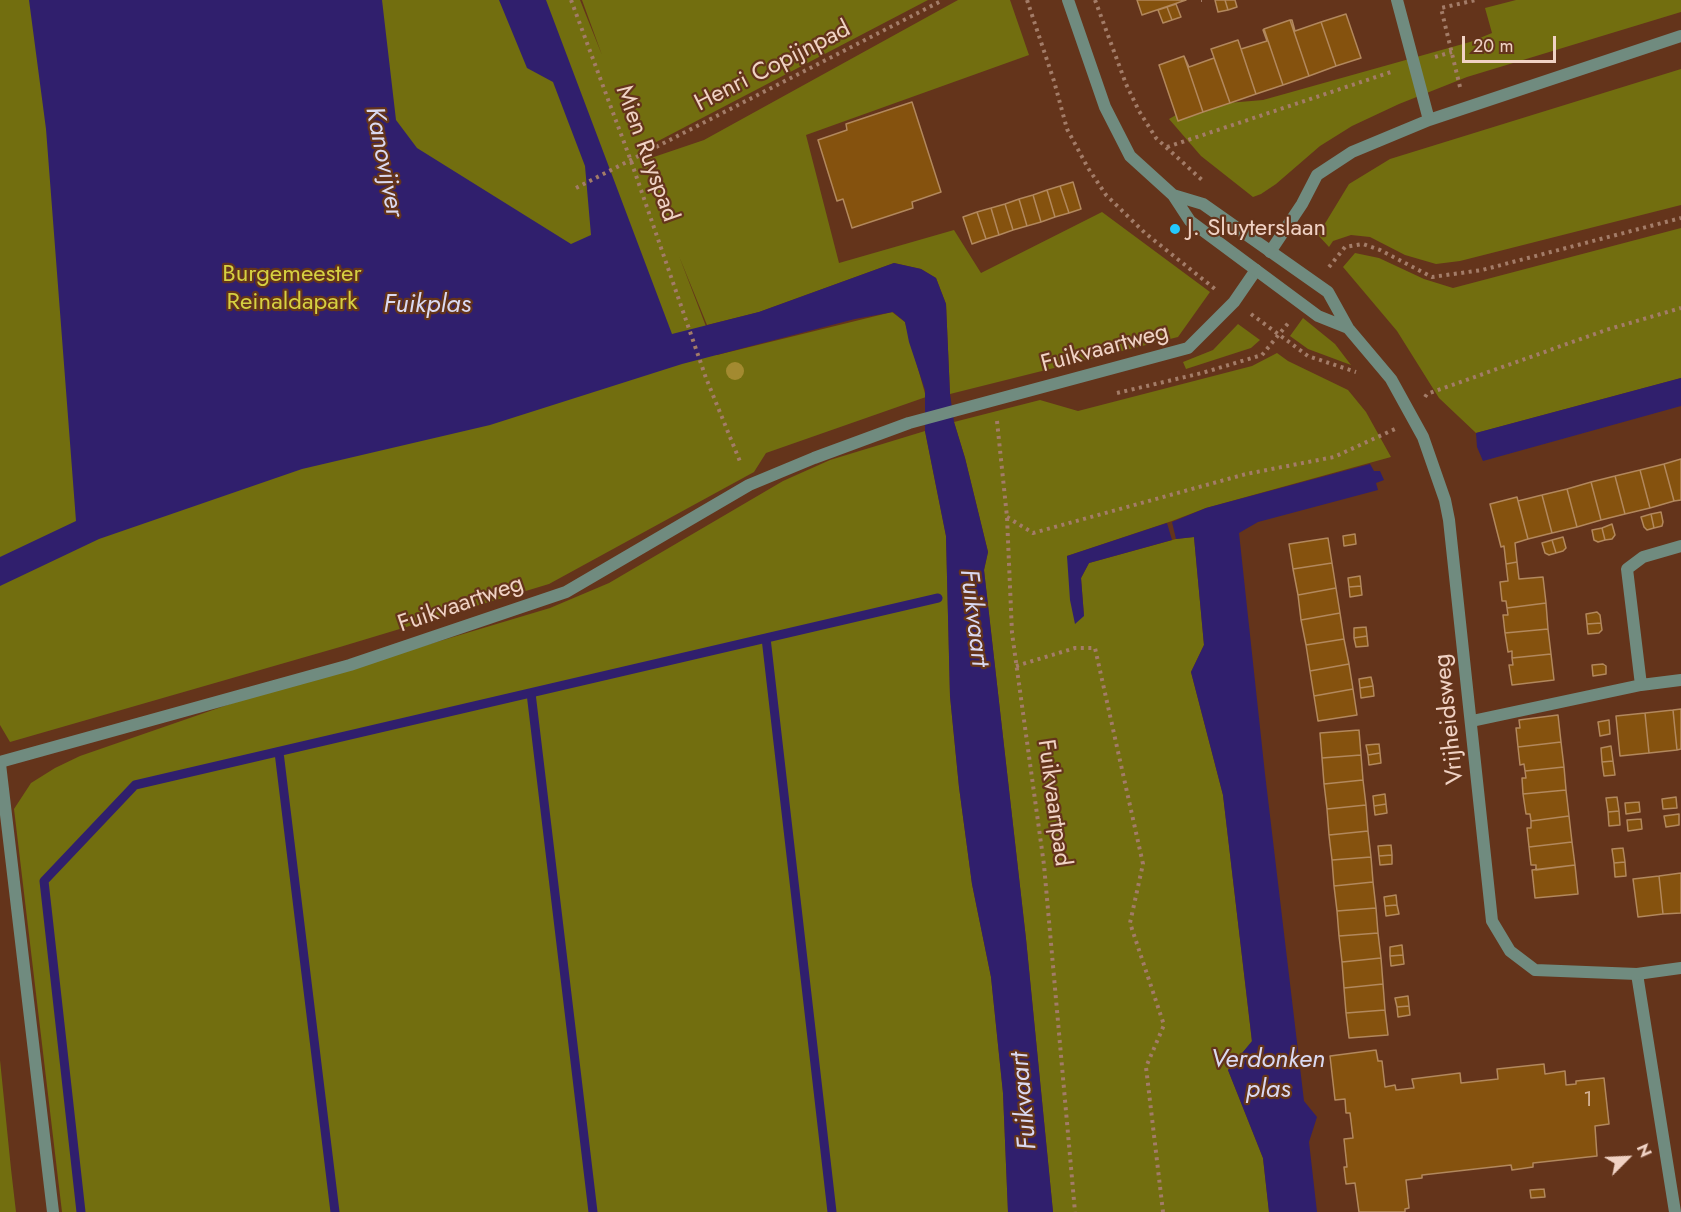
<!DOCTYPE html>
<style>
body{margin:0}
#map{position:relative;width:1681px;height:1212px;overflow:hidden;background:#64341b;font-family:Jost,sans-serif}
canvas{display:block}
.north{position:absolute;left:1597px;top:1128px;width:60px;height:60px;-webkit-text-stroke:4px #64341b;paint-order:stroke;rotate:66deg;font-size:16px;font-weight:700;line-height:24px;text-align:center;color:#f0d2c4}
.north::after{content:'';display:block;margin:auto;width:21px;height:27px;background:#f0d2c4;clip-path:polygon(50% 0,100% 100%,50% 72%,0 100%)}
.scale{position:absolute;left:1462px;top:36px;width:94px;height:27px;box-sizing:border-box;border:3px solid #f0d2c4;border-top:0;padding-left:8px;font-size:18px;line-height:21px;white-space:nowrap;color:#f0d2c4;-webkit-text-stroke:4px #64341b;paint-order:stroke}
</style>
<div id="map">
<canvas width="1681" height="1212"></canvas>
<div class="north">N</div>
<div class="scale">20 m</div>
</div>
<script>
const c = document.querySelector('canvas').getContext('2d');
c.lineJoin = 'round';
function fill(path, color) { c.fillStyle = color; c.fill(path, 'evenodd'); }
const shape = rows => new Path2D(rows.map(r => 'M' + r).join(''));
function strokePath(path, color, width, dash) { c.strokeStyle = color; c.lineWidth = width; c.lineCap = dash ? 'butt' : 'round'; c.setLineDash(dash || []); c.stroke(path); }
function drawText(font, color, halo, rows, align = 'center') {
  c.font = font + ' Jost,sans-serif'; c.lineWidth = 4.5; c.setLineDash([]); c.textBaseline = 'middle'; c.strokeStyle = halo; c.fillStyle = color; for (const [text, x, y, turn = 0] of rows) {
    c.save(); c.translate(x, y); c.rotate((+turn || 0) * Math.PI / 180); c.textAlign = isNaN(turn) ? turn : align; if (halo) c.strokeText(text, 0, 0); c.fillText(text, 0, 0); c.restore();
  }
}
fill(shape([
 [0,0,580,0,602,55,582,0,928,0,639,151,642,161,704,140,958,0,1010,0,1029,55,806,135,839,263,954,230,981,273,1102,212,1210,292,1178,337,950,394,946,304,936,278,921,269,894,263,759,312,707,325,679,256,717,355,892,312,905,322,926,397,766,453,754,472,549,584,340,647,10,742,0,725],
 [1516,0,1681,0,1681,12,1467,77,1399,104,1352,126,1320,146,1276,184,1261,194,1253,197,1201,156,1169,119,1192,106,1263,100,1470,42,1492,33,1485,8],
 [1681,69,1681,205,1460,261,1436,264,1405,255,1370,237,1351,235,1333,241,1329,247,1318,235,1349,184,1390,159],
 [1681,228,1681,378,1476,433,1439,398,1397,331,1343,267,1355,253,1379,258,1424,279,1453,288],
 [1303,318,1335,344,1351,365,1308,349,1290,336],
 [1238,324,1260,340,1251,348,1186,369,1183,362,1213,350],
 [1277,353,1288,361,1348,390,1366,412,1391,457,1206,508,1172,521,1067,556,1084,616,1081,578,1089,563,1176,539,1194,537,1204,645,1191,672,1223,795,1252,1042,1228,1070,1263,1158,1269,1212,1053,1212,1026,939,984,570,988,552,965,458,954,422,1040,400,1078,411,1252,366],
 [925,431,946,536,950,696,959,787,972,884,991,977,1003,1093,1008,1212,62,1212,14,809,31,783,55,768,80,756,233,703,550,608,609,583,783,481,830,460],
 [0,1060,11,1169,16,1212,0,1212]
]), '#726e0f');
fill(shape([
 [29,0,382,0,396,120,417,148,571,244,591,235,585,166,553,82,527,68,499,0,546,0,672,334,759,312,894,263,921,269,936,278,946,304,950,394,954,422,965,458,988,552,984,570,1026,939,1053,1212,1008,1212,1003,1093,991,977,972,884,959,787,950,696,946,536,925,431,925,390,909,342,905,322,893,312,855,319,682,364,490,425,302,469,99,539,0,586,0,557,76,521,46,129],
 [1681,378,1681,406,1483,461,1477,447,1476,433],
 [1370,464,1374,471,1380,471,1384,480,1376,483,1378,490,1258,522,1239,533,1265,774,1304,1101,1317,1117,1309,1142,1317,1212,1269,1212,1263,1158,1228,1070,1252,1041,1223,795,1191,672,1204,645,1194,537,1176,539,1172,522,1206,508],
 [1167,523,1172,540,1089,563,1081,578,1084,616,1075,624,1070,600,1067,556]
]), '#301f6d');
strokePath(shape([
 [766,638,832,1212],
 [531,693,593,1212],
 [279,752,335,1212],
 [81,1212,44,881,135,785,938,598]
]), '#301f6d', 9);
const building = shape([
 [1137,0,1186,0,1142,15,1137,0],
 [1215,0,1225,0,1228,10,1218,12,1215,0],
 [1225,0,1235,0,1237,7,1228,10,1225,0],
 [1176,4,1181,17,1172,20,1167,7,1176,4],
 [1167,7,1172,20,1163,23,1158,10,1167,7],
 [1346,14,1361,58,1336,66,1321,22,1346,14],
 [1290,20,1309,76,1283,85,1264,29,1290,20],
 [1290,20,1292,20,1295,31,1321,22,1336,66,1309,76,1290,20],
 [1264,29,1283,85,1256,94,1241,49,1267,41,1263,30,1264,29],
 [1238,40,1256,94,1230,103,1211,49,1238,40],
 [1184,56,1203,112,1178,121,1159,65,1184,56],
 [1184,56,1189,67,1214,58,1230,103,1203,112,1184,56],
 [912,102,941,192,912,202,913,208,852,228,843,199,837,201,818,140,847,130,846,124,912,102],
 [1073,182,1081,209,1069,213,1060,186,1073,182],
 [1060,186,1069,213,1055,217,1047,190,1060,186],
 [1047,190,1055,217,1041,222,1033,195,1047,190],
 [1033,195,1041,222,1027,226,1019,199,1033,195],
 [1019,199,1027,226,1013,230,1005,204,1019,199],
 [1005,204,1013,230,999,235,991,208,1005,204],
 [991,208,999,235,986,239,977,212,991,208],
 [977,212,986,239,972,244,963,217,977,212],
 [1681,459,1681,500,1674,501,1664,464,1681,459],
 [1664,464,1674,501,1650,508,1640,470,1664,464],
 [1640,470,1650,508,1625,514,1615,476,1640,470],
 [1615,476,1625,514,1601,520,1591,482,1615,476],
 [1591,482,1601,520,1577,527,1567,489,1591,482],
 [1567,489,1577,527,1552,533,1542,495,1567,489],
 [1542,495,1552,533,1528,539,1518,501,1542,495],
 [1517,497,1528,539,1515,543,1517,562,1506,564,1504,546,1501,547,1490,504,1517,497],
 [1661,512,1663,522,1662,526,1654,528,1651,514,1661,512],
 [1651,514,1654,528,1647,530,1644,527,1641,517,1651,514],
 [1612,524,1615,535,1612,539,1605,540,1602,528,1612,524],
 [1602,528,1605,540,1598,542,1594,540,1592,530,1602,528],
 [1355,534,1356,544,1344,546,1343,536,1355,534],
 [1563,537,1566,548,1563,551,1556,553,1552,540,1563,537],
 [1328,538,1332,563,1293,569,1289,544,1328,538],
 [1552,540,1556,553,1549,555,1545,553,1542,543,1552,540],
 [1517,562,1519,579,1543,577,1546,603,1507,608,1506,601,1502,601,1500,582,1508,581,1506,564,1517,562],
 [1332,563,1336,588,1298,595,1293,569,1332,563],
 [1360,576,1361,586,1349,587,1348,578,1360,576],
 [1361,586,1362,595,1350,597,1349,587,1361,586],
 [1336,588,1340,613,1301,620,1298,595,1336,588],
 [1546,603,1548,629,1505,633,1503,615,1508,615,1507,608,1546,603],
 [1597,612,1600,615,1601,623,1587,624,1586,614,1597,612],
 [1340,613,1344,639,1306,645,1301,620,1340,613],
 [1601,623,1602,630,1599,633,1588,634,1587,624,1601,623],
 [1366,627,1367,636,1354,638,1354,628,1366,627],
 [1548,629,1551,654,1512,658,1512,651,1508,652,1505,633,1548,629],
 [1367,636,1368,646,1356,647,1354,638,1367,636],
 [1344,639,1349,664,1310,671,1306,645,1344,639],
 [1551,654,1554,680,1512,685,1509,665,1513,665,1512,658,1551,654],
 [1349,664,1353,689,1314,696,1310,671,1349,664],
 [1603,664,1606,666,1606,674,1593,676,1592,665,1603,664],
 [1371,677,1373,686,1360,688,1359,679,1371,677],
 [1373,686,1374,696,1361,698,1360,688,1373,686],
 [1353,689,1357,715,1318,721,1314,696,1353,689],
 [1681,709,1681,749,1677,750,1673,710,1681,709],
 [1673,710,1677,750,1649,753,1645,713,1673,710],
 [1645,713,1649,753,1620,756,1616,716,1645,713],
 [1558,715,1561,742,1518,747,1516,728,1520,728,1519,720,1558,715],
 [1609,720,1610,734,1600,736,1598,722,1609,720],
 [1359,730,1361,755,1322,758,1320,733,1359,730],
 [1561,742,1564,767,1525,771,1524,764,1520,765,1518,747,1561,742],
 [1379,744,1380,753,1368,755,1366,745,1379,744],
 [1611,746,1613,761,1602,762,1601,748,1611,746],
 [1380,753,1381,763,1369,765,1368,755,1380,753],
 [1361,755,1363,780,1324,784,1322,758,1361,755],
 [1613,761,1615,775,1604,776,1602,762,1613,761],
 [1564,767,1566,790,1523,794,1522,778,1526,778,1525,771,1564,767],
 [1363,780,1366,805,1327,809,1324,784,1363,780],
 [1566,790,1569,816,1531,821,1530,814,1526,814,1523,794,1566,790],
 [1385,794,1386,804,1374,806,1373,796,1385,794],
 [1617,797,1619,811,1608,812,1606,798,1617,797],
 [1676,797,1677,808,1663,809,1662,799,1676,797],
 [1639,802,1640,812,1626,814,1625,803,1639,802],
 [1386,804,1387,813,1375,815,1374,806,1386,804],
 [1366,805,1368,831,1329,835,1327,809,1366,805],
 [1619,811,1620,825,1609,826,1608,812,1619,811],
 [1679,814,1679,825,1666,827,1664,816,1679,814],
 [1569,816,1572,842,1529,847,1527,828,1531,828,1531,821,1569,816],
 [1641,819,1642,829,1628,831,1627,820,1641,819],
 [1368,831,1371,857,1332,860,1329,835,1368,831],
 [1572,842,1575,865,1536,870,1536,865,1531,865,1529,847,1572,842],
 [1391,845,1392,855,1379,856,1378,846,1391,845],
 [1623,848,1625,862,1614,863,1612,849,1623,848],
 [1392,855,1392,864,1380,865,1379,856,1392,855],
 [1371,857,1373,882,1334,886,1332,860,1371,857],
 [1625,862,1626,876,1615,877,1614,863,1625,862],
 [1575,865,1578,894,1535,898,1532,870,1575,865],
 [1681,873,1681,913,1663,914,1659,876,1681,873],
 [1659,876,1663,914,1638,917,1633,879,1659,876],
 [1373,882,1376,908,1337,911,1334,886,1373,882],
 [1396,895,1397,905,1385,906,1384,897,1396,895],
 [1397,905,1399,914,1386,916,1385,906,1397,905],
 [1376,908,1378,933,1339,936,1337,911,1376,908],
 [1378,933,1381,958,1342,962,1339,936,1378,933],
 [1402,945,1403,955,1390,956,1390,947,1402,945],
 [1403,955,1404,964,1391,966,1390,956,1403,955],
 [1381,958,1383,984,1344,988,1342,962,1381,958],
 [1383,984,1385,1010,1346,1013,1344,988,1383,984],
 [1408,996,1409,1006,1397,1007,1395,998,1408,996],
 [1409,1006,1410,1015,1398,1017,1397,1007,1409,1006],
 [1385,1010,1388,1035,1349,1038,1346,1013,1385,1010],
 [1376,1050,1378,1061,1382,1061,1385,1087,1395,1085,1396,1090,1414,1088,1412,1079,1460,1073,1461,1083,1498,1079,1497,1069,1544,1064,1545,1074,1565,1071,1566,1085,1576,1084,1576,1081,1604,1078,1609,1124,1595,1126,1597,1156,1533,1163,1533,1167,1512,1170,1511,1165,1422,1175,1422,1178,1406,1180,1409,1208,1405,1209,1405,1212,1359,1212,1355,1183,1346,1184,1344,1167,1347,1167,1344,1139,1353,1138,1350,1113,1346,1113,1345,1099,1335,1100,1330,1056,1376,1050],
 [1544,1189,1545,1197,1531,1198,1530,1190,1544,1189]
]);
fill(building, '#85520e');
strokePath(building, '#b2885d', 1.5);
strokePath(shape([
 [571,0,631,161,706,378,741,464],
 [1027,0,1054,81,1067,129,1088,168,1106,195,1145,233,1215,289],
 [1095,0,1126,84,1139,111,1156,138,1202,180],
 [1201,0,1202,0],
 [1435,57,1452,52],
 [1460,87,1441,8,1476,0],
 [1167,147,1394,71],
 [576,188,943,0],
 [1329,267,1345,247,1363,244,1380,250,1432,277,1482,270,1681,218],
 [1251,314,1308,356,1356,372],
 [1117,393,1202,373,1262,355,1290,321],
 [1425,397,1427,394,1606,330,1681,308],
 [997,421,1007,517,1012,633,1044,865,1075,1212],
 [1007,517,1033,533,1246,474,1334,457,1395,429],
 [1016,666,1075,648,1095,648,1143,864,1130,923,1164,1025,1146,1067,1163,1212]
]), '#a37c68', 4, [3, 4.5]);
strokePath(shape([
 [1397,0,1429,120],
 [1270,252,1302,204,1317,175,1352,152,1429,120,1681,36],
 [1681,546,1643,557,1627,569,1641,685,1681,680],
 [1472,721,1641,685],
 [0,762,350,665,566,592,749,485,814,458,909,423,1188,348,1234,302,1256,270],
 [0,764,53,1212],
 [1637,974,1675,1212]
]), '#708b7f', 12);
strokePath(shape([
 [1068,0,1105,107,1130,156,1173,195,1190,221,1318,316,1348,328],
 [1173,195,1203,204,1328,292,1348,328,1391,379,1423,437,1445,500,1449,520,1492,921,1510,951,1535,970,1637,974,1681,968]
]), '#708b7f', 12);
c.fillStyle = '#a38a30';
for (const [x, y] of [
 [735,371]
]) { c.beginPath(); c.arc(x, y, 9, 0, 2 * Math.PI); c.fill(); }
for (const [x, y, r, color] of [
 [1175,229,6,"#24c9fe"]
]) { const dot = new Path2D(); dot.arc(x, y, r, 0, 2 * Math.PI); c.fillStyle = color; c.fill(dot); strokePath(dot, '#64341b', 2); }
drawText('21px', '#d5b296', null, [
 ["1",1588,1101]
]);
drawText('24px', '#f0d2c4', '#64341b', [
 ["Henri Copijnpad",773,67,-27],
 ["Mien Ruyspad",646,154,70],
 ["Fuikvaartweg",1105,349,-15],
 ["Fuikvaartweg",461,605,-19],
 ["Vrijheidsweg",1450,719,-96],
 ["Fuikvaartpad",1053,803,82]
]);
drawText('24px', '#f0d2c4', '#64341b', [
 ["J. Sluyterslaan",1187,229]
], 'left');
drawText('24px', '#d6d041', '#64341b', [
 ["Burgemeester",292,275],
 ["Reinaldapark",292,303]
]);
drawText('italic 26px', '#dad9f1', '#64341b', [
 ["Kanovijver",383,162,79],
 ["Fuikplas",427,306],
 ["Fuikvaart",973,618,83],
 ["Verdonken",1268,1061],
 ["plas",1268,1091],
 ["Fuikvaart",1025,1101,-95]
]);
</script>
